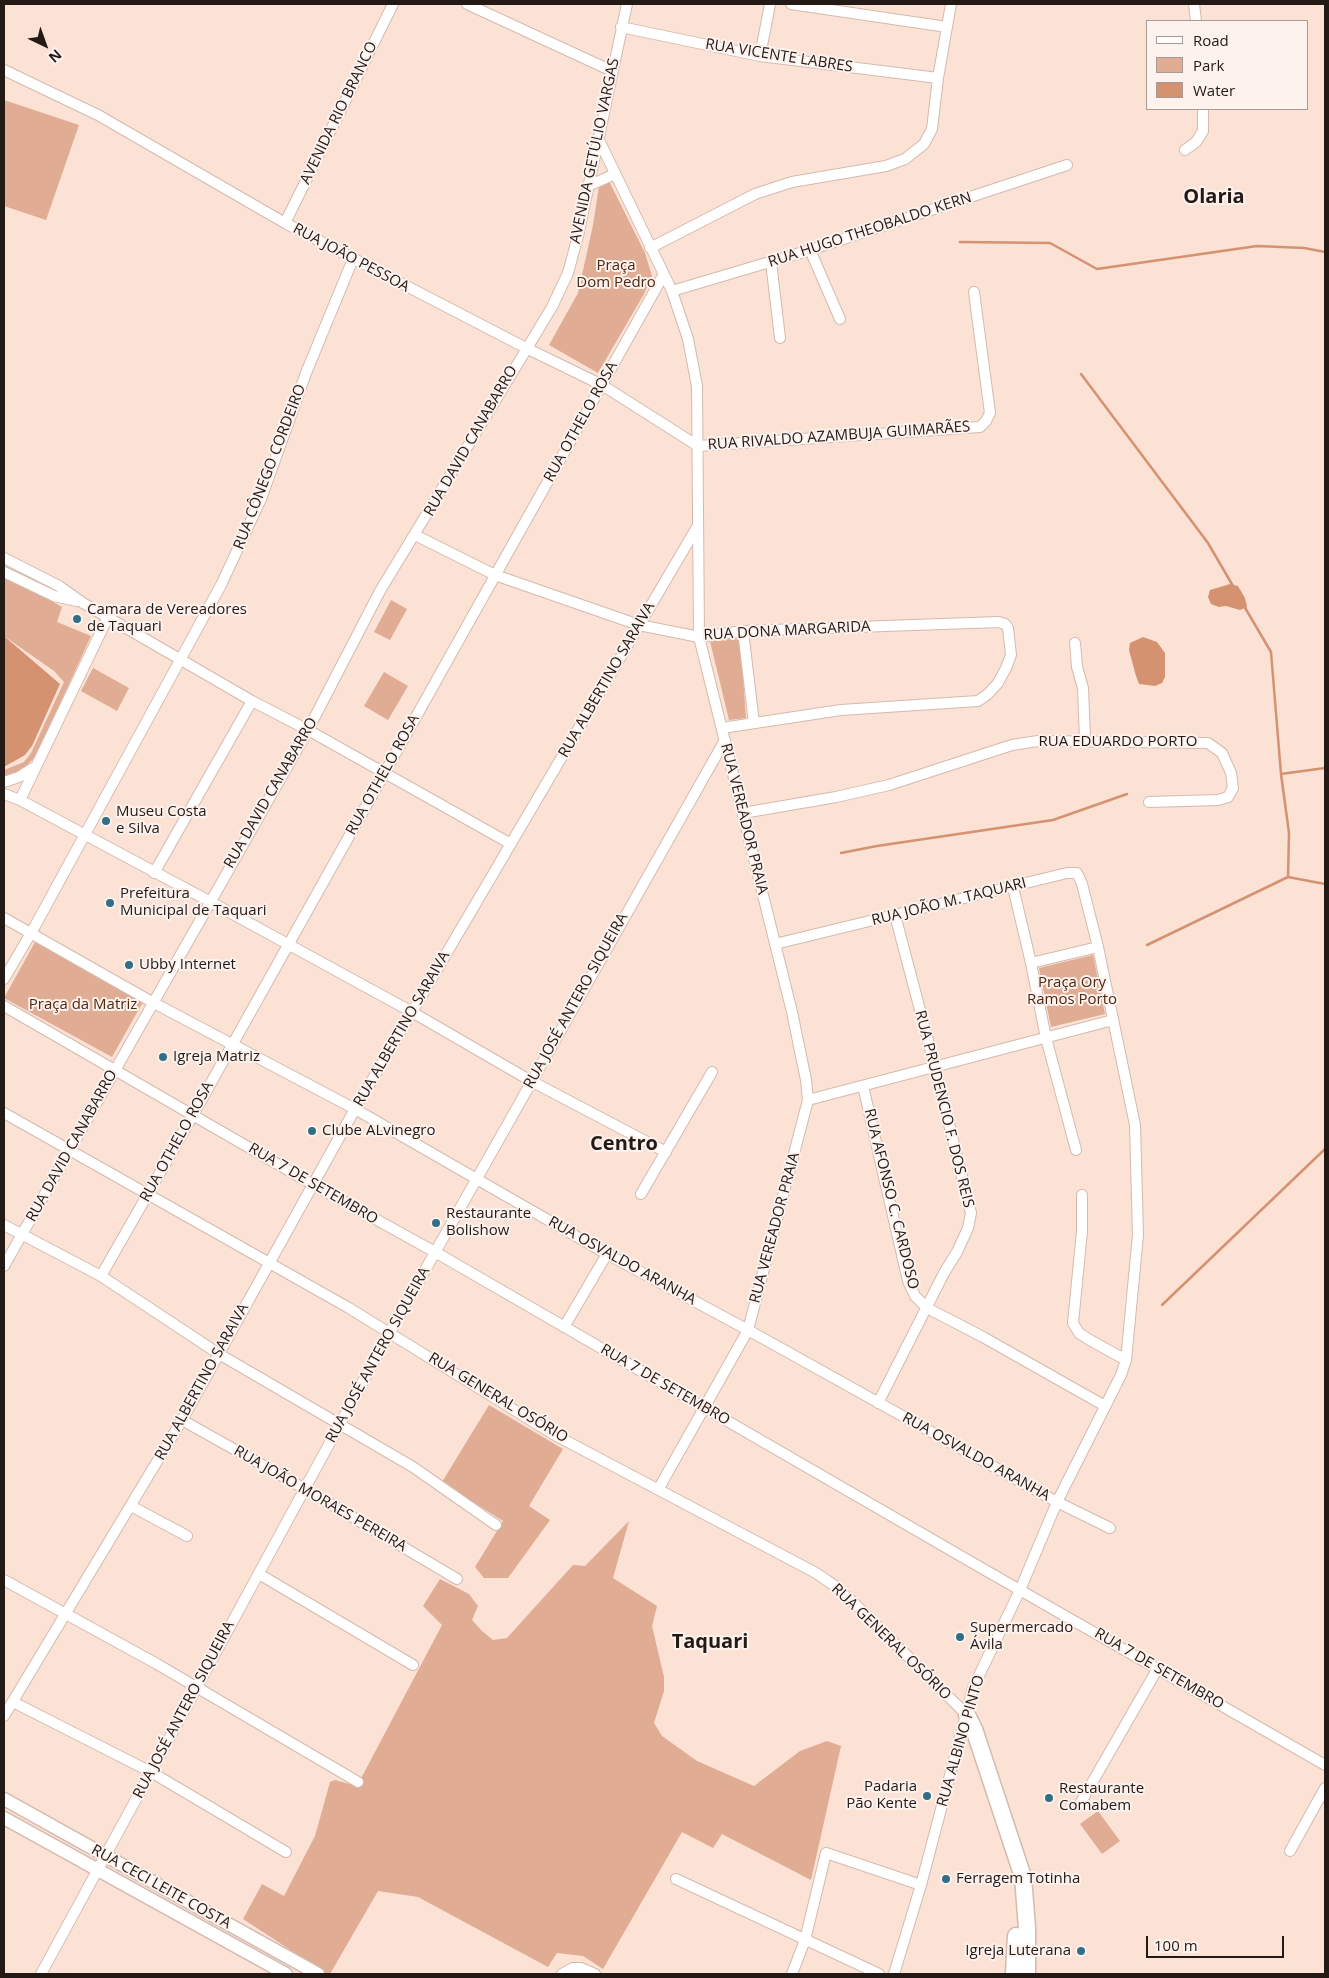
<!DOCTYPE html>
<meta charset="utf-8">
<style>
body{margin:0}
#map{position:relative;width:1329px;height:1978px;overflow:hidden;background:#fce1d5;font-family:"Open Sans",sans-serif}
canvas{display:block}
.frame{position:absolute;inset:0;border:5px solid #231915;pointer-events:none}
.legend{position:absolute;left:1146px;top:20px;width:162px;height:90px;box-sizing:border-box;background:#fdf2ed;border:1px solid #a69b97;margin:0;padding:6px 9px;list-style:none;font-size:15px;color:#231915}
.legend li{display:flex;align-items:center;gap:10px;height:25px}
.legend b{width:25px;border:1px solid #a69b97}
.north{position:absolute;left:20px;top:20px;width:50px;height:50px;-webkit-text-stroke:4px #fdf2ed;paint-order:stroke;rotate:138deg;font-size:14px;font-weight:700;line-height:20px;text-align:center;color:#231915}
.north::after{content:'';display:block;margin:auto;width:18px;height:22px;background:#231915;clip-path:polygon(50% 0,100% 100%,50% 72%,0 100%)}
.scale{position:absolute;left:1146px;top:1936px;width:138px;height:22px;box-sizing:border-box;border:2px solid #231915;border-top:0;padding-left:6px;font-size:15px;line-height:18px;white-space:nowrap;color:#231915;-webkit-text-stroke:4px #fdf2ed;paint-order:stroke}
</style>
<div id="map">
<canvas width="1329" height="1978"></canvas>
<div class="frame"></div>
<ul class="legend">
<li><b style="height:6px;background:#fff"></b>Road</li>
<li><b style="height:14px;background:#e0ac93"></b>Park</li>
<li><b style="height:14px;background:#d49271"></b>Water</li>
</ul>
<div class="north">N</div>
<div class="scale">100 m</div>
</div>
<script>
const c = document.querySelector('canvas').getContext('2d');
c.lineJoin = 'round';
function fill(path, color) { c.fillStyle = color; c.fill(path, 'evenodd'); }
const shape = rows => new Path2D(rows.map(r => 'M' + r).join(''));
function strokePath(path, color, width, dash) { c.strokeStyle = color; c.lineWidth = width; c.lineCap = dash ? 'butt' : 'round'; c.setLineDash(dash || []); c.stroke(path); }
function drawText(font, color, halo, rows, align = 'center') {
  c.font = font + ' "Open Sans",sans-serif'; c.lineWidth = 4; c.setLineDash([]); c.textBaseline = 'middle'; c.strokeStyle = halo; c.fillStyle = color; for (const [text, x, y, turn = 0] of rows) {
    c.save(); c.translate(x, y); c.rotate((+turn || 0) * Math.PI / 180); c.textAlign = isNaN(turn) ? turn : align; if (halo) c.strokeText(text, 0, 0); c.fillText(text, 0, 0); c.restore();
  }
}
fill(shape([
 [4,100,79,125,46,220,4,206],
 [609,181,645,253,652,276,644,294,598,373,549,345,578,293,593,225,599,186],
 [4,577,34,591,62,607,57,622,91,636,36,756,21,771,4,778,4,770,24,762,31,753,64,682,54,671,4,636],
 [391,600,407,609,390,640,374,632],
 [740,638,746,718,729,720,710,641],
 [93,668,129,688,117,711,81,691],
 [384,672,408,686,388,720,364,706],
 [35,942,143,1002,112,1057,4,998],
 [1093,955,1105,1014,1051,1027,1039,968],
 [489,1405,563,1449,529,1506,550,1520,508,1578,484,1578,475,1567,503,1521,442,1482],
 [629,1521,613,1578,657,1606,652,1626,664,1677,664,1691,654,1723,662,1736,697,1761,754,1786,800,1751,827,1741,841,1746,811,1880,722,1834,713,1848,682,1832,603,1969,583,1956,557,1953,548,1967,418,1897,378,1891,330,1974,327,1974,243,1919,262,1884,284,1896,315,1836,330,1782,335,1780,357,1786,442,1625,423,1606,440,1579,469,1594,478,1606,472,1620,482,1631,493,1640,507,1638,573,1565,585,1566],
 [1098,1811,1120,1841,1102,1854,1080,1824]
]), '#e0ac93');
fill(shape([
 [1230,584,1238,586,1245,598,1247,607,1240,610,1226,606,1219,607,1211,604,1208,597,1210,590],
 [4,636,60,684,32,746,25,755,4,767],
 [1143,637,1157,642,1165,653,1165,677,1162,683,1155,686,1139,684,1136,676,1129,650,1130,643]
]), '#d49271');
strokePath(shape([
 [960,242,1050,243,1097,269,1257,246,1304,248,1325,252],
 [1081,374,1208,543,1233,586],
 [1244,606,1271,652,1281,774,1289,833,1288,877],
 [1281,774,1325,768],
 [841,853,877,846,1053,820,1127,794],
 [1147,945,1288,877,1325,884],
 [1162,1305,1325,1149]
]), '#d49271', 2.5);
const minor = shape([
 [467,4,612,71],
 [791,4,947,27],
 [1194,4,1196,21],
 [621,27,760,56,938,78],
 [760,56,770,4],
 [4,70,98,115,285,223,526,348,602,385,698,446],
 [598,138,672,291,688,339,697,386,699,637,792,1012,806,1080,808,1100,748,1330,659,1488],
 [1185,150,1196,142,1203,131,1203,109],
 [588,186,615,174],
 [285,223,393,4],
 [650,248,755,194,792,182,886,166,905,159,924,144,932,129,938,78,951,4],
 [810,250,840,319],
 [771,262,780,338],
 [672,291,810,250,1067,165],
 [698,446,980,427,986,421,990,413,974,292],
 [415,535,495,575,639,625,699,637,743,631,999,622,1005,624,1008,628,1011,655,1006,668,998,683,988,694,978,701,841,710,722,728],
 [4,558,59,586,83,603,252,701,308,730,511,844],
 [4,572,54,596,77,601],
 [743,631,754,723],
 [1075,643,1077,667,1083,688,1085,740],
 [4,782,19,777,33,768],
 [4,794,20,800,209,901,412,1012,531,1081,666,1152],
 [20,800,108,617],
 [743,813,836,797,889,785,1012,745,1038,741,1208,743,1222,753,1231,773,1233,788,1228,797,1218,800,1149,802],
 [154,873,252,701],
 [1013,887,1031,963,1046,1038,1076,1150],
 [4,918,152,1002,355,1109,607,1254,748,1330,1057,1502,1110,1528],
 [775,944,1067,873,1077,873,1082,884,1098,947,1135,1125,1138,1235,1126,1360,1121,1375,1057,1502,1020,1590,973,1688,921,1885,894,1974],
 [1031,963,1098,947],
 [4,979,35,926,221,585,261,499,306,373,353,259],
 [4,1006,312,1184,435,1252,985,1570,1325,1765],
 [863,1086,908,1281,915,1296,927,1308,983,1337,1105,1406],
 [808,1100,1113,1020],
 [4,1113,349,1308,553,1434,816,1573,835,1586,856,1605,967,1715],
 [641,1194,712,1072],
 [1082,1195,1082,1231,1073,1323,1079,1333,1088,1339,1126,1360],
 [4,1225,101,1276,219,1354,413,1467,496,1525],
 [4,1266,308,730,380,591,552,307,568,273,578,236,627,4],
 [101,1276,193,1115,664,274],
 [564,1327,607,1254],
 [878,1403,944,1273,957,1252,968,1228,971,1213,935,1067,895,915],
 [182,1420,305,1489,457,1579],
 [131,1506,187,1536],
 [259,1574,413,1665],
 [4,1580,157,1664,358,1782],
 [13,1702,151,1772,286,1852],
 [4,1716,182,1420,355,1109,697,527],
 [1081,1802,1158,1668],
 [1290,1851,1325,1788],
 [676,1879,879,1974],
 [41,1974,390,1332,725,740],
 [562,1974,573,1968,581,1968,595,1974],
 [792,1974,805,1940,826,1853,921,1885]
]);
const tertiary = shape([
 [4,1799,318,1974],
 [4,1818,286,1974]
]);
const primary = shape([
 [967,1715,974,1729,1023,1877,1027,1928,1027,1974],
 [1014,1974,1016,1936]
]);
strokePath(minor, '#d4baae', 12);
strokePath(tertiary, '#d4baae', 15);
strokePath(primary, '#d4baae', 19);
strokePath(minor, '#fff', 10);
strokePath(tertiary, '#fff', 12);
strokePath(primary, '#fff', 16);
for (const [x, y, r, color] of [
 [77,619,5,"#326e85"],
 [106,821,5,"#326e85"],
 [110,903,5,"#326e85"],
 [129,965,5,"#326e85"],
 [163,1057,5,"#326e85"],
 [312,1131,5,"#326e85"],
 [436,1223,5,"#326e85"],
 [960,1637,5,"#326e85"],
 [927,1796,5,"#326e85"],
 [1049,1798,5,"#326e85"],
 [946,1879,5,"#326e85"],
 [1081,1951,5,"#326e85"]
]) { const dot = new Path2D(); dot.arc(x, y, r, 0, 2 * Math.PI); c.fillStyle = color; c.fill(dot); strokePath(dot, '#fdf2ed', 2); }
drawText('15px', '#231915', '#fdf2ed', [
 ["RUA VICENTE LABRES",779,56,9],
 ["AVENIDA RIO BRANCO",339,113,-64],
 ["AVENIDA GETÚLIO VARGAS",595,151,-78],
 ["RUA HUGO THEOBALDO KERN",870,230,-18],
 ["RUA JOÃO PESSOA",351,258,28],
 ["RUA OTHELO ROSA",581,422,-61],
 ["RUA RIVALDO AZAMBUJA GUIMARÃES",839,436,-4],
 ["RUA DAVID CANABARRO",471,441,-60],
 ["RUA CÔNEGO CORDEIRO",270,467,-69],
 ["RUA DONA MARGARIDA",787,631,-3],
 ["RUA ALBERTINO SARAIVA",607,680,-60],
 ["RUA EDUARDO PORTO",1118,742],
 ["RUA OTHELO ROSA",383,775,-61],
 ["RUA DAVID CANABARRO",271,793,-60],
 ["RUA VEREADOR PRAIA",744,819,76],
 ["RUA JOÃO M. TAQUARI",949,902,-14],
 ["RUA JOSÉ ANTERO SIQUEIRA",576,1001,-61],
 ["RUA ALBERTINO SARAIVA",402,1029,-60],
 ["RUA PRUDENCIO F. DOS REIS",944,1109,76],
 ["RUA OTHELO ROSA",177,1142,-61],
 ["RUA DAVID CANABARRO",72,1146,-61],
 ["RUA 7 DE SETEMBRO",313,1184,30],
 ["RUA AFONSO C. CARDOSO",891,1199,76],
 ["RUA VEREADOR PRAIA",775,1228,-75],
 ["RUA OSVALDO ARANHA",622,1261,29],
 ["RUA JOSÉ ANTERO SIQUEIRA",378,1355,-61],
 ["RUA ALBERTINO SARAIVA",202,1382,-61],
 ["RUA 7 DE SETEMBRO",665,1385,30],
 ["RUA GENERAL OSÓRIO",498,1398,31],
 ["RUA OSVALDO ARANHA",976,1457,29],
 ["RUA JOÃO MORAES PEREIRA",320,1499,30],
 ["RUA GENERAL OSÓRIO",891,1642,44],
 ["RUA 7 DE SETEMBRO",1159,1669,30],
 ["RUA JOSÉ ANTERO SIQUEIRA",184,1710,-62],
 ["RUA ALBINO PINTO",961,1741,-74],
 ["RUA CECI LEITE COSTA",161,1887,29]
]);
drawText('15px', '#51260e', '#fdf2ed', [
 ["Praça",616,266],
 ["Dom Pedro",616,283],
 ["Praça Ory",1072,983],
 ["Ramos Porto",1072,1000],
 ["Praça da Matriz",83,1005]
]);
drawText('15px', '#231915', '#fdf2ed', [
 ["Camara de Vereadores",87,610],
 ["de Taquari",87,627],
 ["Museu Costa",116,812],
 ["e Silva",116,829],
 ["Prefeitura",120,894],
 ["Municipal de Taquari",120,911],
 ["Ubby Internet",139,965],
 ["Igreja Matriz",173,1057],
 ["Clube ALvinegro",322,1131],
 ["Restaurante",446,1214],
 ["Bolishow",446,1231],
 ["Supermercado",970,1628],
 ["Ávila",970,1645],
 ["Padaria",917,1787,"right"],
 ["Pão Kente",917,1804,"right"],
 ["Restaurante",1059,1789],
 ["Comabem",1059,1806],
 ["Ferragem Totinha",956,1879],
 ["Igreja Luterana",1071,1951,"right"]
], 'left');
drawText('bold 20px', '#231915', '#fdf2ed', [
 ["Olaria",1214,197],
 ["Centro",624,1144],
 ["Taquari",710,1642]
]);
</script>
